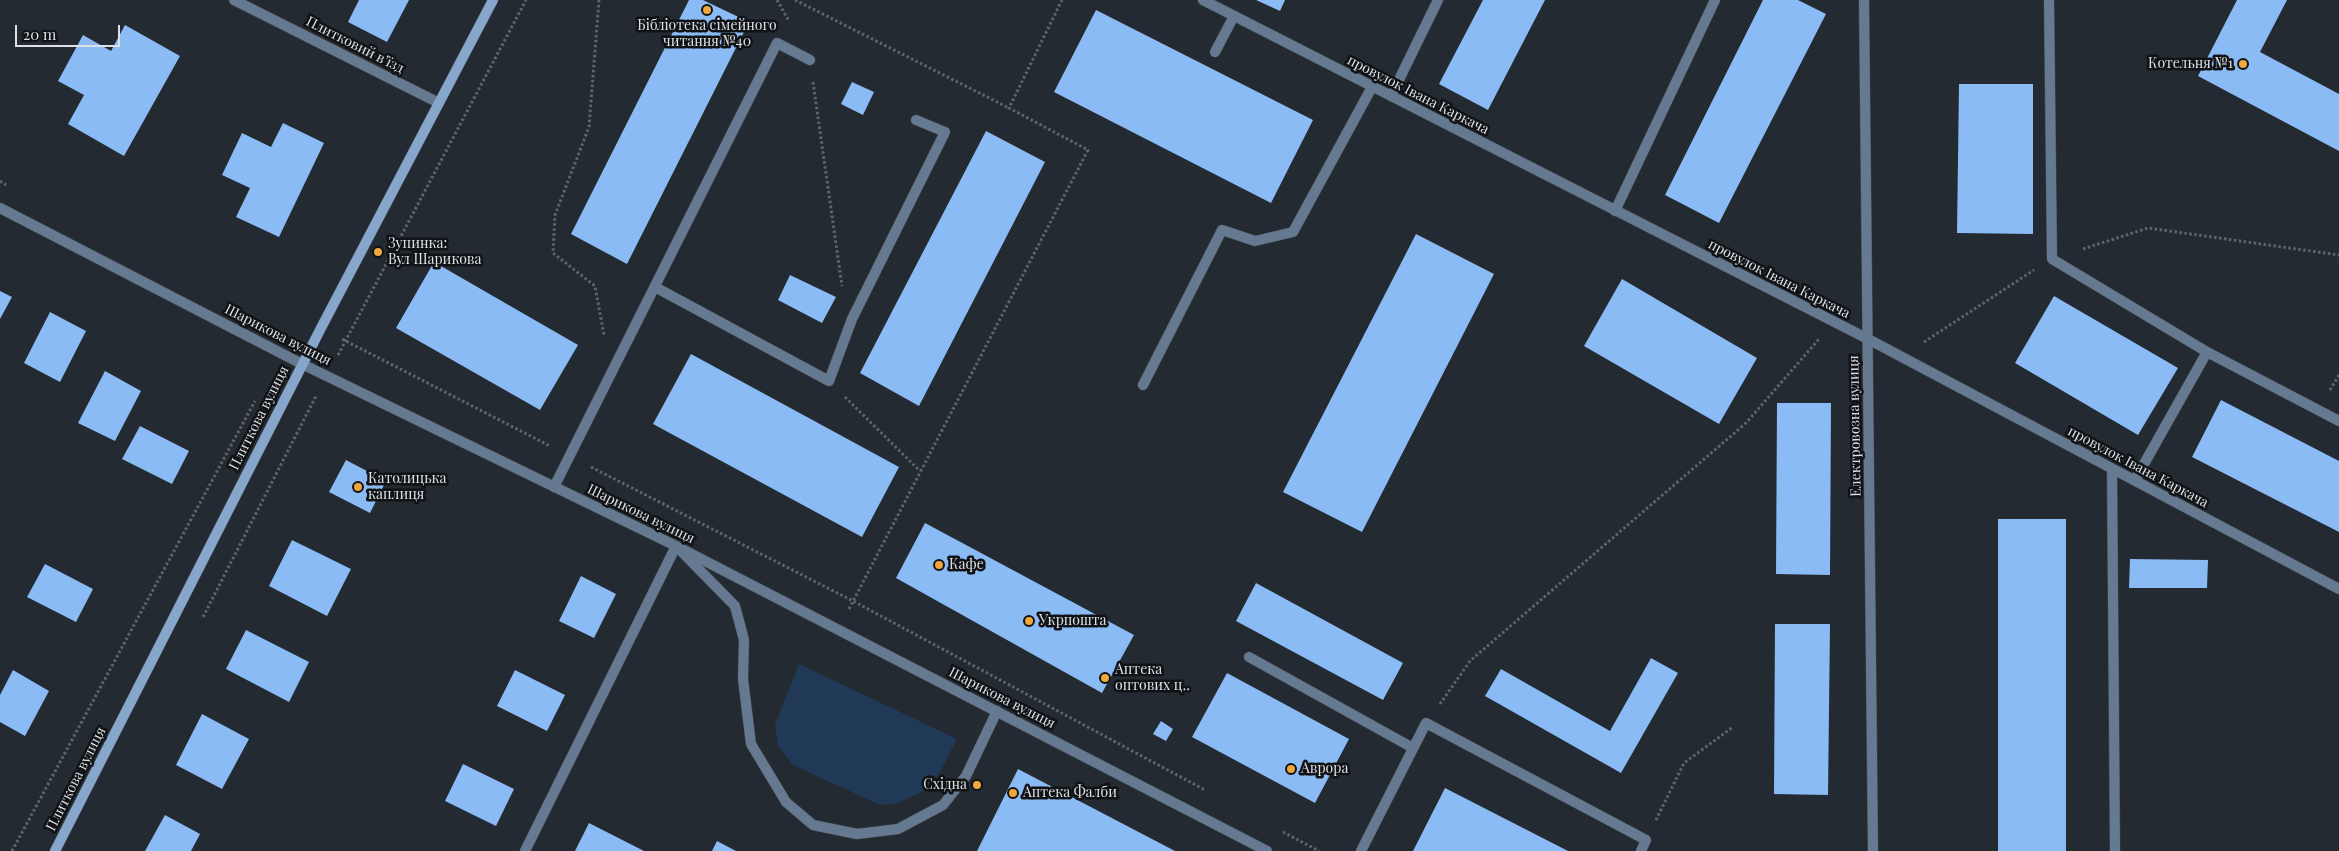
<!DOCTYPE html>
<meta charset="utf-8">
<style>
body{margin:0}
#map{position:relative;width:2339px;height:851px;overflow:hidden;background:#242a31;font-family:"Playfair Display",serif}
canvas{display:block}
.scale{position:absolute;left:15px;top:25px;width:105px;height:22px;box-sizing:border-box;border:2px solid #dde1e5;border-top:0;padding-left:6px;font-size:15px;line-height:18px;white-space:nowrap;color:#dde1e5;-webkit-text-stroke:4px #101216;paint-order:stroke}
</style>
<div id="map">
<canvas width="2339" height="851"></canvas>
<div class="scale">20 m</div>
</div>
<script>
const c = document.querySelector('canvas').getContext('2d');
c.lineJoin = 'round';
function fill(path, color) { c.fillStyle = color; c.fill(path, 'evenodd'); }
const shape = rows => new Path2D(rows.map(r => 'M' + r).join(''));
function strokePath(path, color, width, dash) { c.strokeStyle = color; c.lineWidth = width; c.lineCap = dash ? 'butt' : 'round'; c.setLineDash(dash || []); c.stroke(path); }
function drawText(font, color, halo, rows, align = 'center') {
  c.font = font + ' "Playfair Display",serif'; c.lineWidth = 5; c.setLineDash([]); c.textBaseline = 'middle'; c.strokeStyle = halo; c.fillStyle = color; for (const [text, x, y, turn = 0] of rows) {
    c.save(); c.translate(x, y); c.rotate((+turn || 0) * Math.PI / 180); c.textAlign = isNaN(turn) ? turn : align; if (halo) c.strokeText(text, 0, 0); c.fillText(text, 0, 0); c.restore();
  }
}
fill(shape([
 [799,664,957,739,940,772,922,792,898,803,880,805,793,765,778,745,775,725]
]), '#1f3957');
fill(shape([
 [359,0,409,0,387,42,348,22],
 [689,0,703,0,749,22,627,264,571,234],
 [1256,0,1285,0,1280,11],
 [1483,0,1545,0,1488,110,1439,84],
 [1763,0,1798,0,1826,14,1719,223,1665,195],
 [2237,0,2287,0,2260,52,2339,94,2339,151,2198,76],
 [1096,10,1313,120,1271,203,1054,92],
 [125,25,180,56,124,156,68,124,84,95,58,81,83,35,111,51],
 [852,82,874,92,863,115,841,104],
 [1959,84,2033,84,2033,234,1957,233],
 [283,123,324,143,279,237,236,217,250,188,222,175,242,133,271,147],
 [986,131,1045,162,919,406,860,373],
 [1416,234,1494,274,1362,532,1283,492],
 [434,262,578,345,540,410,396,328],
 [790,275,836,297,822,323,778,300],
 [1622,279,1757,358,1719,424,1584,346],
 [0,291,12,297,0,319],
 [2054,296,2178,368,2138,435,2015,363],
 [50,312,86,331,60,382,24,363],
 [691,354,899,467,862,537,653,424],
 [105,371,141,391,115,441,78,423],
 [2221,400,2339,461,2339,532,2192,457],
 [1777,403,1831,403,1830,575,1776,574],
 [140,426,189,451,172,484,122,459],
 [346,460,386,481,370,513,329,492],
 [1998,519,2066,519,2066,851,1998,851],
 [925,523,1134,635,1102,693,896,578],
 [292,540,351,569,327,616,269,586],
 [2130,559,2208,560,2207,588,2129,588],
 [45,564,93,589,76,622,27,597],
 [581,576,616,594,594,638,559,621],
 [1256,583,1403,663,1383,700,1236,621],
 [1775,624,1830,624,1828,795,1774,794],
 [246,630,309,662,289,702,226,669],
 [1651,658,1678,673,1621,773,1485,696,1501,669,1610,731],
 [13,670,49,691,25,736,0,722,0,695],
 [515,670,565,695,547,731,497,706],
 [1227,673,1349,739,1315,803,1192,737],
 [202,714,249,739,222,789,176,765],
 [1161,721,1173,729,1166,741,1153,734],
 [463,764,514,789,496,826,445,801],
 [1018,769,1175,851,977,851],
 [1445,788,1568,851,1413,851],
 [165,815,200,834,191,851,145,851],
 [589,823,644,851,575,851],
 [717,841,736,851,712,851]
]), '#8abbf4');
const lane = shape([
 [2049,0,2052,259,2207,352,2339,421],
 [1215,52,1234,16],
 [1391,96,1438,0],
 [1615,211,1715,0],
 [655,287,829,381,852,319,945,132,916,120],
 [1143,385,1222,230,1255,241,1293,232,1372,87],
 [2112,469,2115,851],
 [2135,480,2207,352],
 [554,487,777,43,810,60],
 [679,549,735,606,744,640,743,679,751,744,786,802,813,825,857,834,898,829,943,805,966,776,997,711],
 [1249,657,1413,748],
 [1361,851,1426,723,1646,840,1641,851]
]);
const street = shape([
 [234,0,437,102],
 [1203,0,1868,339,2339,589],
 [1864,0,1873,851],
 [0,208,302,364,676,546,1267,851],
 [525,851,676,546]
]);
const secondary = shape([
 [55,851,321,328,493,0]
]);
strokePath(lane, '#42474e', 11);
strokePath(street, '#42474e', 11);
strokePath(secondary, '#42474e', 11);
strokePath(shape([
 [599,0,589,127,555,215,553,253,595,286,604,335],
 [777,0,789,21],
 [795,0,1009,108],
 [813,82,842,286],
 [0,181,6,185],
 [2083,249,2148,228,2339,255],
 [342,339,550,446],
 [1924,342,2034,270],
 [338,355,526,0],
 [2330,390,2339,375],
 [845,397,920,471],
 [591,467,853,601,1205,790],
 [849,609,1088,150,1009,108,1062,0],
 [203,617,316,396],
 [1440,704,1470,661,1746,423,1819,339],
 [1656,820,1684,763,1733,727],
 [1283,832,1319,851],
 [12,851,255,401]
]), '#5f656b', 3, [2.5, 2.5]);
strokePath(lane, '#657991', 10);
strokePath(street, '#657991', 10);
strokePath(secondary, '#86a6cc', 10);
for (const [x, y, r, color] of [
 [707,10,5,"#efa73e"],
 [2243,64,5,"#efa73e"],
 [378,252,5,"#efa73e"],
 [358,487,5,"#efa73e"],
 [939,565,5,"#efa73e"],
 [1029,621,5,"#efa73e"],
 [1105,678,5,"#efa73e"],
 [1291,769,5,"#efa73e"],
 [977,785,5,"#efa73e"],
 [1013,793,5,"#efa73e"]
]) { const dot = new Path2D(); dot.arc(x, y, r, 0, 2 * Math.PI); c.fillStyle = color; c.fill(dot); strokePath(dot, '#101216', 2); }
drawText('14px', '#dde1e5', '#101216', [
 ["Бібліотека сімейного",707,26,"center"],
 ["читання №40",707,42,"center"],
 ["Котельня №1",2233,64,"right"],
 ["Зупинка:",388,244],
 ["Вул Шарикова",388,260],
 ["Католицька",368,479],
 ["каплиця",368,495],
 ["Кафе",949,565],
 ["Укрпошта",1039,621],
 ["Аптека",1115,670],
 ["оптових ц‥",1115,686],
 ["Аврора",1301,769],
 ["Східна",967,785,"right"],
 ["Аптека Фалби",1023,793]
], 'left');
drawText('14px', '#dde1e5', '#101216', [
 ["Плитковий в’їзд",355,45,27],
 ["провулок Івана Каркача",1418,95,27],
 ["провулок Івана Каркача",1779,279,27],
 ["Шарикова вулиця",278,335,27],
 ["Плиткова вулиця",259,418,-63],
 ["Електровозна вулиця",1855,426,-91],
 ["провулок Івана Каркача",2138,467,28],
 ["Шарикова вулиця",641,514,26],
 ["Шарикова вулиця",1002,698,27],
 ["Плиткова вулиця",76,779,-63]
]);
</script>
